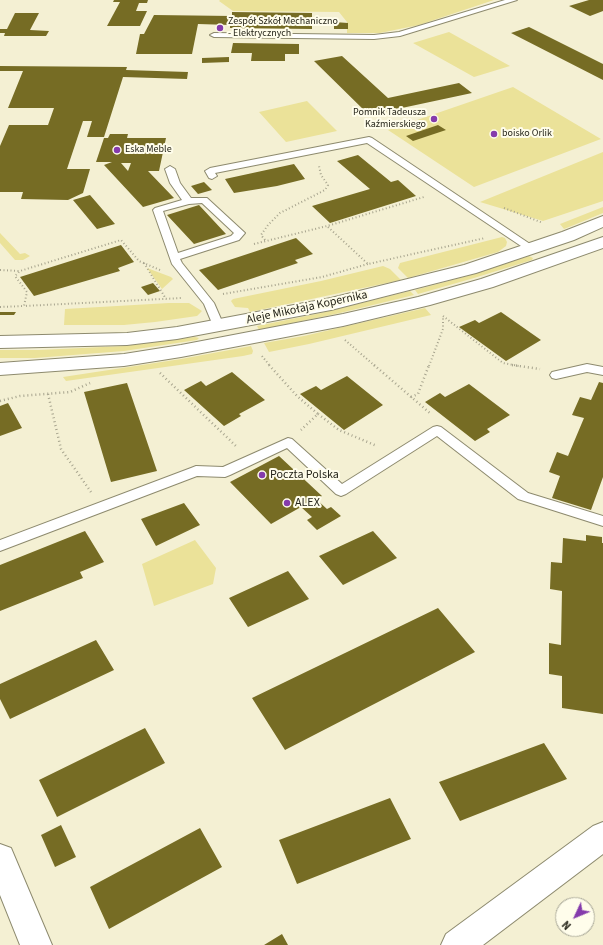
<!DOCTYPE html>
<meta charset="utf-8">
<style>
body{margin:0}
#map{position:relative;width:603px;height:945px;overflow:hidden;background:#f4f0d3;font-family:"Source Sans 3",sans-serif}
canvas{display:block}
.north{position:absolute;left:555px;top:897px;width:40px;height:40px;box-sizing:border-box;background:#fffdeb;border:1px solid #a8a797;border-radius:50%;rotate:226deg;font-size:11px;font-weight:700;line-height:16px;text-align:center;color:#26251a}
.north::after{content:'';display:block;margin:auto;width:14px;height:18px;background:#853bac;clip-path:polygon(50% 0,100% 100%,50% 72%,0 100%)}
</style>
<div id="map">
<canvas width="603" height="945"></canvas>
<div class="north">N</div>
</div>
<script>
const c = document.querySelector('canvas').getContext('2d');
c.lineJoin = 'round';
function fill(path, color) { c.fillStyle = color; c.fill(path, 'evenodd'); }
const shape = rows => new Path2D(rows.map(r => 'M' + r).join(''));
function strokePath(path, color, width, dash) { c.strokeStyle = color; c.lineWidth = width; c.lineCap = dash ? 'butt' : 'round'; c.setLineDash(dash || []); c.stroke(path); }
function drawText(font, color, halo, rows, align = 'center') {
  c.font = font + ' "Source Sans 3",sans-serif'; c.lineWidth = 4; c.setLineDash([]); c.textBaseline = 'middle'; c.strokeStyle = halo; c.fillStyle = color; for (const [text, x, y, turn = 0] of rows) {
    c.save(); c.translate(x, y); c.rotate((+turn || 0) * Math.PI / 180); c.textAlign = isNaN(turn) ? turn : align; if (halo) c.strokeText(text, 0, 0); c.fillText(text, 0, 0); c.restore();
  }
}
fill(shape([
 [220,0,494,0,419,25,380,33,347,33,347,22,339,12,233,11,219,1],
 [449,32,510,66,474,77,413,43],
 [513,87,601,139,474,187,388,130],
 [307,101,337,131,286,142,259,112],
 [603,152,603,201,543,221,480,202],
 [603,207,603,213,574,225,564,229,560,224],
 [0,233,20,254,25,253,30,256,23,260,15,260,0,243],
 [502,237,505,238,507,242,506,246,498,252,408,278,398,268,400,263],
 [529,256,533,258,532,260,474,278,418,294,415,290,471,275],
 [383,266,390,269,401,280,250,312,248,308,235,307,231,301,233,299,321,281],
 [147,268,171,277,173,279,162,289],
 [410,291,414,295,340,313,259,330,257,326,321,313],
 [169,303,189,303,202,311,197,316,155,322,124,325,64,325,65,309],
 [425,308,431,315,309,344,269,352,264,343,304,336],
 [195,337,199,338,197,340,124,351,35,358,0,358,0,350,39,350,124,346],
 [251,346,253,351,252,354,243,356,66,381,63,377,181,359],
 [195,540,216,568,213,584,154,606,142,564]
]), '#ebe299');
fill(shape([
 [114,0,148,0,147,3,139,3,136,11,147,11,140,26,107,26,120,2,113,2],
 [589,0,603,0,603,11,590,16,569,6],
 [232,12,312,13,312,29,230,28,230,25,198,24,192,54,136,54,140,34,144,34,154,15,232,16],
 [15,13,39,13,30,30,49,31,46,36,4,36,5,33,0,33,0,29,7,29],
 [334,22,348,23,348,29,334,29],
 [529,27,603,64,603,80,511,33],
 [233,43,299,44,299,54,285,54,285,61,251,61,252,53,231,53],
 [342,56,388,98,459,83,472,93,369,115,314,61],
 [229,57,229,62,202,63,202,58],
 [0,66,127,67,126,70,188,72,187,79,123,77,104,137,87,137,92,121,83,121,67,169,90,169,83,193,68,200,21,199,23,192,0,192,0,146,9,125,48,125,54,108,8,108,23,71,0,71],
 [438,125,446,130,413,141,406,136],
 [110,134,128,134,127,138,166,138,159,171,148,171,174,198,143,207,104,165,112,162,96,162,104,138,108,138],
 [121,163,131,163,128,171],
 [358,155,391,182,398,180,416,196,330,223,312,206,370,189,337,161],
 [294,164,305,179,277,186,234,193,225,179],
 [204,182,212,190,198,194,191,186],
 [90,195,115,224,97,229,73,200],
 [199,205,226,234,194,244,167,215],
 [296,238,313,254,295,260,298,263,218,290,199,270],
 [121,245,134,262,118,268,120,271,34,296,20,277],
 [153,283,160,291,148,295,141,287],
 [0,312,16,312,14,315,0,315],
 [501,312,541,340,506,361,459,327,475,320,479,323],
 [232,372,265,400,239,414,241,416,224,426,184,390,201,381,206,386],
 [347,376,383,405,344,430,300,394,316,386,321,390],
 [599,382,603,383,603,477,591,510,552,498,560,476,549,472,557,452,568,456,584,418,572,415,580,397,591,400],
 [127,383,157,471,111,482,84,392],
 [469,384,510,415,487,429,490,432,475,441,425,402,440,393,445,397],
 [8,403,22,428,0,436,0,406],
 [279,456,322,496,316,499,327,509,331,507,341,516,317,530,307,520,312,517,301,507,271,524,230,482],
 [184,503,200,525,156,546,141,519],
 [85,531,104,562,80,572,83,578,0,611,0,565],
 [373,531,397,558,343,585,319,556],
 [586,535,602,537,602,543,603,543,603,714,562,708,562,676,549,674,549,643,561,645,562,591,550,589,551,562,562,563,563,538,586,541],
 [288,571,309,599,248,627,229,598],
 [438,608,475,652,285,750,252,698],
 [96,640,114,670,10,719,0,699,0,684],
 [145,728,165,763,57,817,39,780],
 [544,743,567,779,460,821,439,782],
 [390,798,411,839,297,884,279,840],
 [61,825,76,857,55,867,41,835],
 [200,828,222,867,109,929,90,887],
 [282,934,288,945,264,945]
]), '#766c24');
const service = shape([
 [505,0,517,0,400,36,374,39,214,37,210,35,214,33,374,35,399,32,505,0],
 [369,137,372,138,536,248,531,251,527,250,367,143,215,173,217,176,212,179,209,178,205,171,210,168,369,137],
 [170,166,175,169,180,183,191,198,207,198,245,233,239,240,180,259,182,263,214,303,224,326,222,328,214,328,204,304,172,264,153,210,155,208,182,200,170,183,165,169,170,166],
 [202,203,234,233,231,236,178,253,163,211,189,204,202,203],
 [587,364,603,367,603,375,587,372,556,379,552,378,550,375,552,372,587,364],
 [437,426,441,427,528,493,603,516,603,526,518,499,437,436,346,494,341,496,336,494,287,448,230,475,225,477,197,476,0,551,0,540,191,468,196,466,223,467,288,438,292,439,342,484,433,427,437,426]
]);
const tertiary = shape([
 [603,216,603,227,574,240,476,273,331,310,177,339,127,345,0,348,0,336,127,333,177,327,331,298,464,265,562,232,603,216],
 [603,237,603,248,493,287,430,305,343,326,181,357,124,366,0,375,0,363,124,354,181,345,343,314,418,297,481,279,603,237],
 [603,822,603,854,483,945,441,945,446,934,593,826,603,822],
 [0,844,11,848,52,945,20,945,0,895,0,844]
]);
strokePath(service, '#8d8a6e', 2);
strokePath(tertiary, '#8d8a6e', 2);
strokePath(shape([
 [504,208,543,223],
 [328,227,368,264,485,238],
 [265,240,261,235,268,225,280,213,325,190,328,185,321,175,319,166],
 [254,244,327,226,424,197],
 [144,263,166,299],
 [0,270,19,271],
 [160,270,139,261,121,240,20,271,15,276,27,292,24,306,182,298],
 [223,294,322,277,368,264],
 [0,307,24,306],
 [443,316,503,363,519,366],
 [345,340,375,366],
 [262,356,270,366],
 [429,366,443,329,443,316]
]), '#a7a48e', 2, [1, 2.5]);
strokePath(shape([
 [269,365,297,396,318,414,301,430],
 [374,365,431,414],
 [512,365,540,369],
 [160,373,237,447],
 [48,394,61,449,91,492],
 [411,397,418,394,429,365],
 [0,401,20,396,70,392,90,383],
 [318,414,339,430,377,446]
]), '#a7a48e', 2.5, [1, 3]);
fill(service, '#fff');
fill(tertiary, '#fff');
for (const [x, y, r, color] of [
 [220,28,4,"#853bac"],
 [434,119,4,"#853bac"],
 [494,134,4,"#853bac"],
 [117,150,4,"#853bac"],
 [262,475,4,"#853bac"],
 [287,503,4,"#853bac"]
]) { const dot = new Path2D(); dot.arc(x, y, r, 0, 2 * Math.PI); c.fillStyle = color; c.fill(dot); strokePath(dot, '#fffdeb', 1.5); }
drawText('10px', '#26251a', '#fffdeb', [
 ["Zespół Szkół Mechaniczno",228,22],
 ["- Elektrycznych",228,34],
 ["Pomnik Tadeusza",426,113,"right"],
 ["Kaźmierskiego",426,125,"right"],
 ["boisko Orlik",502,134],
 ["Eska Meble",125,150]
], 'left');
drawText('12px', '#26251a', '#fffdeb', [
 ["Aleje Mikołaja Kopernika",307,308,-12]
]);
drawText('12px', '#26251a', '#fffdeb', [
 ["Poczta Polska",270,475],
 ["ALEX",295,503]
], 'left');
</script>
